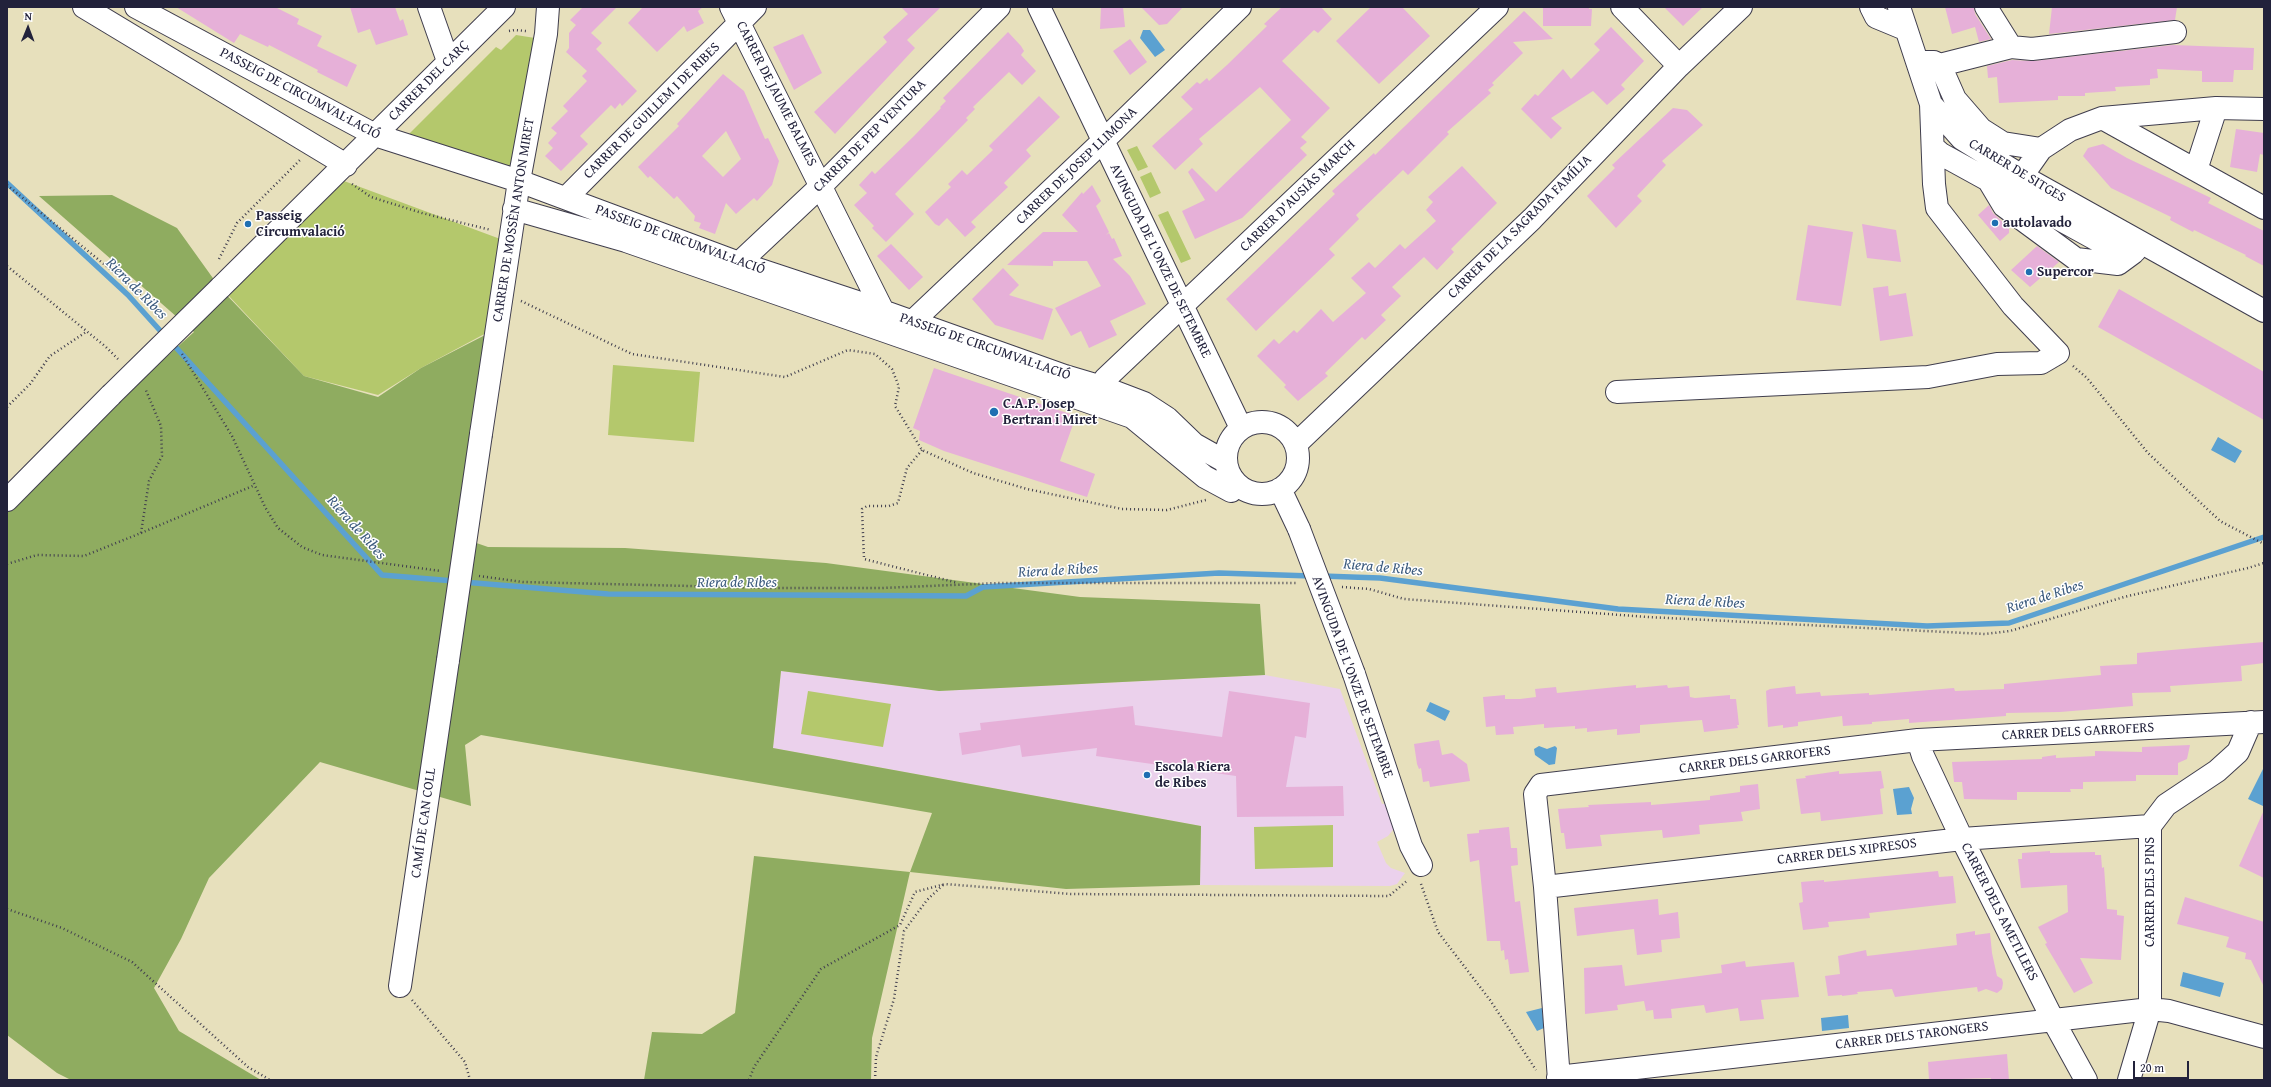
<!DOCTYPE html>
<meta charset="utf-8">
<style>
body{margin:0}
#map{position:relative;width:2271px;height:1087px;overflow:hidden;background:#e7e0bc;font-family:"Gentium Book Plus",serif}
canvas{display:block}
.frame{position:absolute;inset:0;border:8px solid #22223b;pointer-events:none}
.north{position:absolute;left:8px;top:8px;width:40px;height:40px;-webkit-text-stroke:3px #fff;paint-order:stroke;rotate:1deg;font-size:11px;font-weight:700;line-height:16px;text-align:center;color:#22223b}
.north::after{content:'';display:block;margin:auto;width:14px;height:18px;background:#22223b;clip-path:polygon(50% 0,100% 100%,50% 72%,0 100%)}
.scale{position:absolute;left:2133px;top:1061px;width:56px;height:18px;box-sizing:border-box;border:2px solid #22223b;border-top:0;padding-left:5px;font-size:12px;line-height:14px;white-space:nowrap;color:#22223b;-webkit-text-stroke:3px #fff;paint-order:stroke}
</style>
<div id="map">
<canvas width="2271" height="1087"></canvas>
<div class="frame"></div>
<div class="north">N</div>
<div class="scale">20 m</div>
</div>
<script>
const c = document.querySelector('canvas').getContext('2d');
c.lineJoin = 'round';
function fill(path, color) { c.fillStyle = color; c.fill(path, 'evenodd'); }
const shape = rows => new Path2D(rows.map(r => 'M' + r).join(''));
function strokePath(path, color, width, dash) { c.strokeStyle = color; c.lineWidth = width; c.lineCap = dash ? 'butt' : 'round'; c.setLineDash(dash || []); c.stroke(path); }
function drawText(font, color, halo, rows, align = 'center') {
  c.font = font + ' "Gentium Book Plus",serif'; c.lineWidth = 3; c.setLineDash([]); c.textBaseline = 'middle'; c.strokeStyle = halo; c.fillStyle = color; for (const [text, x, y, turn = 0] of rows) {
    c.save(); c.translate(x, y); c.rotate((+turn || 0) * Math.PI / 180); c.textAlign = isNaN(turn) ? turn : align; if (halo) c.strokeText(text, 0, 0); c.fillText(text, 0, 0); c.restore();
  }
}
fill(shape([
 [781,671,939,691,1265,675,1340,689,1382,804,1389,803,1396,826,1388,836,1377,842,1386,863,1391,868,1405,873,1397,884,1390,886,1200,885,1201,826,773,748]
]), '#ebd1ec');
fill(shape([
 [516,35,535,38,513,190,404,139,496,47,501,50],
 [1137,146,1148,167,1138,171,1127,150],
 [1151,172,1161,193,1150,198,1140,177],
 [344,181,503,240,490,331,421,368,378,395,304,376,227,294],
 [1168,211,1191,259,1181,263,1158,215],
 [613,365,700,372,694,442,608,435],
 [808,691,891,704,883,747,801,734],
 [1333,825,1333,867,1255,869,1254,827]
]), '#b4c86c');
fill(shape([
 [112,195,177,228,220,288,304,376,378,397,421,368,491,332,459,537,488,547,625,548,826,563,1080,597,1260,604,1265,675,939,691,781,671,773,748,1201,826,1200,885,1066,889,910,872,872,1038,871,1080,644,1080,652,1032,702,1034,735,1013,754,856,910,872,932,813,481,735,465,745,471,806,320,762,209,878,181,939,154,988,179,1031,261,1080,71,1080,57,1073,7,1035,7,510,111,407,194,332,39,196]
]), '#8fac60');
fill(shape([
 [1143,30,1150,30,1165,50,1155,57,1140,38],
 [2218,437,2242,451,2235,463,2211,450],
 [1430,702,1450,711,1445,721,1426,711],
 [1539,746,1547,749,1555,746,1557,748,1555,764,1549,765,1535,755,1534,749],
 [2264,767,2264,804,2263,806,2248,799],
 [1909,787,1914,798,1911,809,1912,814,1897,815,1893,789],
 [2183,972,2224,983,2220,997,2180,986],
 [1542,1008,1544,1028,1537,1031,1526,1012],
 [1848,1015,1849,1028,1822,1031,1821,1018]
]), '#5ba1d1');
strokePath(shape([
 [7,183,128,295,165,336],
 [171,342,382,575,454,581],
 [1322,576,1380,578,1618,609,1927,626,2009,623,2264,537],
 [463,582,608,594,966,596,983,587,1219,573,1311,576]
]), '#5ba1d1', 5.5);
fill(shape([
 [176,7,275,7,299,19,297,24,322,36,317,46,357,65,347,87,317,72,318,70,269,45,268,47,240,34,234,43],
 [350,7,395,7,400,21,403,19,408,35,376,45,370,29,358,33],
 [583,7,617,7,591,33,602,43,596,49,637,91,622,106,620,103,615,109,611,105,580,136,588,144,561,171,545,156,553,148,548,143,557,133,551,128,568,111,563,106,587,81,582,76,587,71,566,52,569,48,569,33,576,25,570,20],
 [643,7,703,7,698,11,704,23,687,32,684,26,657,52,628,23],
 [901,7,941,7,907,40,915,48,835,134,814,112,887,42,883,37,908,14],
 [1101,7,1123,7,1125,27,1100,29],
 [1141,7,1183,7,1167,24,1159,25],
 [1282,7,1321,7,1332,19,1318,33,1314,30,1282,61,1330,108,1301,137,1307,142,1300,148,1307,155,1242,218,1195,239,1182,211,1205,200,1188,172,1192,168,1216,192,1291,120,1260,87,1199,139,1203,144,1175,170,1152,146,1193,109,1181,97,1197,82,1200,84,1207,78,1209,81,1227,65,1267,26,1264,24],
 [1371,7,1402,7,1430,36,1379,84,1336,41],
 [1543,7,1589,7,1589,9,1592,9,1591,26,1543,26],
 [1664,7,1703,7,1683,26],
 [1945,7,1974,7,1975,14,1991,39,1979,42,1975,27,1952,34],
 [2052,7,2177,7,2175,20,2049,34],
 [1524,11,1553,39,1513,42,1523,53,1492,83,1494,85,1488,90,1491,93,1447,132,1449,134,1408,175,1403,170,1356,215,1359,219,1329,249,1335,255,1256,331,1226,299,1335,194,1332,191,1374,153,1375,155],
 [1611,27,1644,61,1621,85,1625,89,1607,105,1593,91,1551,118,1562,128,1551,139,1521,109,1535,94,1538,96,1563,69,1571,79,1600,50,1594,44],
 [1008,32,1021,46,1024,51,1021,55,1036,71,1022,85,1009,72,973,107,975,109,966,118,968,120,895,194,914,214,886,242,872,228,874,226,854,205,867,193,859,185,872,171,875,174,914,136,941,108,940,107,946,101,943,98],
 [803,34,822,73,794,90,773,47],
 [1130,39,1147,62,1130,75,1113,51],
 [2173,45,2254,48,2253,70,2234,70,2233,82,2202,82,2202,71,2157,69,2158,78,2150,79,2150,85,2115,87,2116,91,2085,93,2085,96,2058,96,2058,100,1999,103,1997,77,1988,78,1987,66,2012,60,2033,61],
 [723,74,744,91,765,139,768,138,779,161,772,185,757,201,754,198,736,214,726,203,715,234,699,228,701,223,694,221,695,216,677,196,674,199,650,176,648,178,638,167,679,126,677,124],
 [726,131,741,159,723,177,702,156],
 [1039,96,1060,117,1026,150,1031,156,1004,183,1008,187,971,222,976,227,965,237,947,218,939,226,935,224,925,212,951,187,948,184,962,170,967,175,993,150,989,146],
 [1673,108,1687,110,1703,125,1662,161,1666,165,1637,196,1642,201,1616,228,1587,196,1615,168,1612,165],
 [2236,129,2264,133,2264,155,2260,154,2257,172,2230,167],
 [2103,144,2127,158,2211,198,2208,203,2264,231,2264,266,2245,256,2246,255,2194,230,2193,232,2170,220,2171,217,2111,188,2083,156,2088,148],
 [1462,166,1497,203,1451,249,1454,252,1437,270,1424,257,1392,287,1401,296,1381,315,1386,320,1365,340,1362,337,1325,373,1328,376,1298,401,1284,387,1286,385,1257,356,1274,339,1279,344,1294,330,1297,333,1321,309,1333,322,1366,293,1351,278,1369,262,1375,268,1400,244,1405,249,1436,221,1426,210,1433,202,1428,197],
 [1092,185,1101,201,1096,206,1109,232,1106,235,1109,233,1112,239,1114,238,1122,256,1113,259,1130,276,1146,304,1110,321,1117,335,1089,348,1081,331,1071,336,1055,308,1101,286,1087,261,1053,261,1053,266,1007,265,1043,232,1078,232,1062,215,1082,192,1083,194],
 [1989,205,1993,213,2009,228,2009,233,2000,241,1978,215],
 [1862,224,1896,230,1901,262,1867,258],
 [1808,225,1853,232,1841,306,1796,300],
 [891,244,923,277,909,290,877,256],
 [2037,246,2059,262,2030,287,2011,270],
 [1003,268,1019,285,1009,295,1053,309,1043,340,995,325,972,299],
 [1888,286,1889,296,1906,293,1913,336,1880,341,1873,288],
 [2119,289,2264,372,2264,420,2098,327],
 [934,368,1076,416,1060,461,1095,474,1087,497,944,451,919,440,920,431,913,428],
 [2264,642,2264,663,2241,666,2242,681,2170,686,2171,692,2132,693,2133,706,2060,712,2006,713,2006,716,1909,723,1909,719,1872,722,1872,724,1843,726,1842,716,1798,722,1798,726,1783,728,1783,725,1768,727,1766,691,1770,689,1795,686,1796,694,1820,692,1821,696,1869,693,1869,695,1954,688,1955,691,2004,689,2004,684,2101,675,2100,666,2137,664,2137,653],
 [1636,685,1636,688,1667,685,1668,688,1689,686,1690,697,1695,698,1730,695,1730,699,1736,699,1739,725,1737,725,1738,728,1704,732,1702,720,1640,725,1640,733,1617,735,1617,729,1587,732,1587,728,1575,729,1575,726,1544,728,1544,724,1513,727,1514,734,1496,735,1495,726,1486,727,1483,697,1505,695,1505,699,1520,699,1536,697,1535,689,1556,687,1557,693],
 [1229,691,1310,703,1306,738,1295,736,1286,787,1343,786,1344,816,1237,817,1236,776,1096,756,1097,748,1022,757,1020,745,962,755,959,733,981,730,980,723,1133,706,1135,725,1222,737],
 [1439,740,1442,755,1452,753,1467,764,1470,781,1430,787,1429,781,1423,782,1421,768,1419,769,1417,764,1414,744],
 [2190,745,2187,759,2178,763,2178,775,2136,775,2136,781,2083,782,2083,789,2070,789,2071,792,2017,792,2017,800,1964,799,1962,782,1954,782,1952,762,2042,759,2042,757,2056,755,2056,758,2095,756,2095,751,2142,752,2142,747],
 [1839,771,1839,774,1881,771,1884,788,1880,789,1883,814,1821,821,1820,812,1801,814,1796,779,1806,778,1805,776],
 [1758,784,1760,809,1741,812,1743,821,1699,825,1700,834,1663,838,1662,830,1600,835,1602,846,1566,849,1564,833,1561,833,1558,809,1589,807,1588,805,1651,802,1651,805,1710,800,1710,796,1740,792,1740,786],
 [2264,810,2264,878,2239,866],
 [1509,827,1511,848,1517,848,1518,865,1511,866,1515,902,1520,901,1529,972,1510,974,1508,959,1505,960,1504,950,1501,951,1500,941,1487,941,1479,860,1470,862,1467,834,1479,833,1479,830],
 [2050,851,2050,853,2095,852,2095,855,2101,855,2102,868,2104,867,2107,909,2117,910,2117,915,2124,916,2121,960,2080,958,2093,983,2074,993,2045,944,2047,943,2038,927,2068,912,2067,885,2021,888,2018,859,2022,859,2022,853],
 [1938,871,1939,877,1953,876,1956,903,1869,913,1870,918,1828,922,1829,927,1803,930,1799,903,1803,902,1801,882,1824,880,1824,882],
 [2185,897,2264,922,2264,987,2251,960,2245,959,2246,953,2226,947,2229,937,2177,924],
 [1658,899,1659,915,1678,912,1680,938,1661,940,1662,952,1637,955,1634,929,1577,936,1574,908],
 [1975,931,1975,935,1990,933,1992,953,1997,976,2002,979,2003,983,2002,989,1997,993,1986,989,1978,992,1977,987,1895,997,1892,989,1857,992,1858,994,1842,996,1842,995,1828,996,1825,976,1840,974,1838,956,1866,950,1867,956,1957,945,1956,934],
 [1745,961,1746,967,1794,962,1799,997,1761,1000,1764,1019,1740,1021,1738,1008,1706,1013,1704,1005,1671,1009,1672,1018,1654,1019,1653,1010,1646,1011,1644,1001,1617,1005,1618,1010,1585,1014,1584,968,1622,965,1625,986,1722,973,1721,965],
 [2007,1054,2009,1080,1991,1080,1991,1078,1929,1080,1928,1062]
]), '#e6b0d8');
const minor = shape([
 [84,7,346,165],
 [136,7,375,135,519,181,739,263,860,303,1065,376,1102,387,1144,403,1167,418,1194,444,1226,462],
 [429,7,448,61],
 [731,7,883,311],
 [1039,7,1241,428],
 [1622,7,1679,66],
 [1871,7,1876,17,1905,29],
 [1899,7,1931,104,1962,139,2022,176,2264,311],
 [1986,7,2011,47],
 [1926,62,1934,62,1940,65,1955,99,1981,129,2003,143,2041,149],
 [1940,65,2011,47,2032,49,2175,32],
 [2102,118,2264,208],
 [1933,147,1941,154,2121,253,2135,251,2140,243],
 [2196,170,2216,108],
 [2022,176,2041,149,2070,130,2102,118,2216,108,2264,109],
 [1989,181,2004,206,2076,259,2118,264,2133,253],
 [566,198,755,7],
 [514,209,626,241,1132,417,1205,477,1231,491],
 [739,263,822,185,999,7],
 [220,288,504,7],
 [912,322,1102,142,1240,7],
 [1102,387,1105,379,1497,7],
 [1617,392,1928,377,1997,364,2041,363,2058,353,2013,306,1937,208,1934,184,1931,104],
 '1226 458a36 36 0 1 1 72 0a36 36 0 1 1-72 0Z',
 [481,434,519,181,546,34,548,7],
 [1296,444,1532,219,1679,66,1741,7],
 [1280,489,1299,529],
 [7,500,111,395],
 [1354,674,1411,846,1421,865],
 [1918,740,1923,756,1962,839,2053,1020,2086,1080],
 [1545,887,1962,839,2150,826],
 [400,986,448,660],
 [1558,1077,2150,1009,2169,1011,2264,1037],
 [1559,1080,1545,887,1535,794,1541,785,1918,740,2264,722],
 [2129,1080,2150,1009,2150,826,2166,805,2217,771,2238,752,2251,722]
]);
strokePath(minor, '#403e4e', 24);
strokePath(shape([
 [509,31,515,30,526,31],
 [352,184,371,197,422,213,491,230],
 [7,185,148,300,160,319],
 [219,259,237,223,300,160],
 [7,266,106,347,118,359],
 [521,301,632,354,785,377,848,350,875,354,892,369,899,387,895,406,922,450,973,473,1027,489,1122,509,1167,510,1206,500],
 [182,354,232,436,265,507,278,528,302,547,322,555,441,571],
 [2073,366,2087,378,2148,453,2220,521,2264,544],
 [7,407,30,384,50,356,86,332],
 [922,450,907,468,898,503,889,506,867,506,862,509,864,559,958,583],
 [141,533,255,485],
 [7,564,37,555,84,556,141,533,149,481,162,456,161,426,145,388],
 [479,576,523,582,772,588,882,588,999,583,1298,583],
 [1342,587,1369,589,1404,599,1648,617,1985,634,2010,631,2124,597,2248,568,2264,563],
 [1421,884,1438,932,1490,1000,1536,1070],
 [7,909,62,928,132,962,248,1067,270,1080],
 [412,1000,465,1062,470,1080],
 [749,1080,754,1067,821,969,900,925,915,892,945,884,1071,894,1389,896,1408,880],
 [875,1080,876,1057,894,999,904,931,927,900,943,885]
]), '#403e4e', 2.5, [1, 3]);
strokePath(minor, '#fff', 22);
const minorBridge = shape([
 [111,395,220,288],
 [1299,529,1354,674],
 [448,660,481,434]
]);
strokePath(minorBridge, '#403e4e', 24, []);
strokePath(minorBridge, '#fff', 22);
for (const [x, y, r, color] of [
 [1995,223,4,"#1f6fb2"],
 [248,224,4,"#1f6fb2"],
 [2029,272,4,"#1f6fb2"],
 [994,412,5,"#1f6fb2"],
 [1147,775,4,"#1f6fb2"]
]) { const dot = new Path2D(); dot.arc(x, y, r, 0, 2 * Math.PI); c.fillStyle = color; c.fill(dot); strokePath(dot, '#fff', 1.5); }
drawText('14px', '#22223b', '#fff', [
 ["CARRER DEL CARÇ",429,81,-45],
 ["PASSEIG DE CIRCUMVAL·LACIÓ",300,94,28],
 ["CARRER DE JAUME BALMES",776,94,63],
 ["CARRER DE GUILLEM I DE RIBES",652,111,-45],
 ["CARRER DE PEP VENTURA",870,136,-45],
 ["CARRER DE JOSEP LLIMONA",1077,166,-44],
 ["CARRER DE SITGES",2017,171,31],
 ["CARRER D'AUSIÀS MARCH",1298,196,-44],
 ["CARRER DE MOSSÈN ANTON MIRET",514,220,-81],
 ["CARRER DE LA SAGRADA FAMÍLIA",1520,227,-45],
 ["PASSEIG DE CIRCUMVAL·LACIÓ",680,240,20],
 ["AVINGUDA DE L'ONZE DE SETEMBRE",1160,261,64],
 ["PASSEIG DE CIRCUMVAL·LACIÓ",985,347,19],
 ["AVINGUDA DE L'ONZE DE SETEMBRE",1352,677,70],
 ["CARRER DELS GARROFERS",2078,732,-3],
 ["CARRER DELS GARROFERS",1755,760,-7],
 ["CAMÍ DE CAN COLL",424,823,-82],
 ["CARRER DELS XIPRESOS",1847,852,-7],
 ["CARRER DELS PINS",2150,892,-90],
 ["CARRER DELS AMETLLERS",1999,912,63],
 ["CARRER DELS TARONGERS",1912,1036,-7]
]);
drawText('bold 14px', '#22223b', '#fff', [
 ["Passeig",256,216],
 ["Circumvalació",256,232],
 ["autolavado",2003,223],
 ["Supercor",2037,272],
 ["C.A.P. Josep",1003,404],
 ["Bertran i Miret",1003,420],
 ["Escola Riera",1155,767],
 ["de Ribes",1155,783]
], 'left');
drawText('italic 15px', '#3c5b7e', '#fff', [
 ["Riera de Ribes",136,289,45],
 ["Riera de Ribes",356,528,48],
 ["Riera de Ribes",1383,568,5],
 ["Riera de Ribes",1058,571,-3],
 ["Riera de Ribes",737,583],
 ["Riera de Ribes",2045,597,-18],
 ["Riera de Ribes",1705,602,3]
]);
</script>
